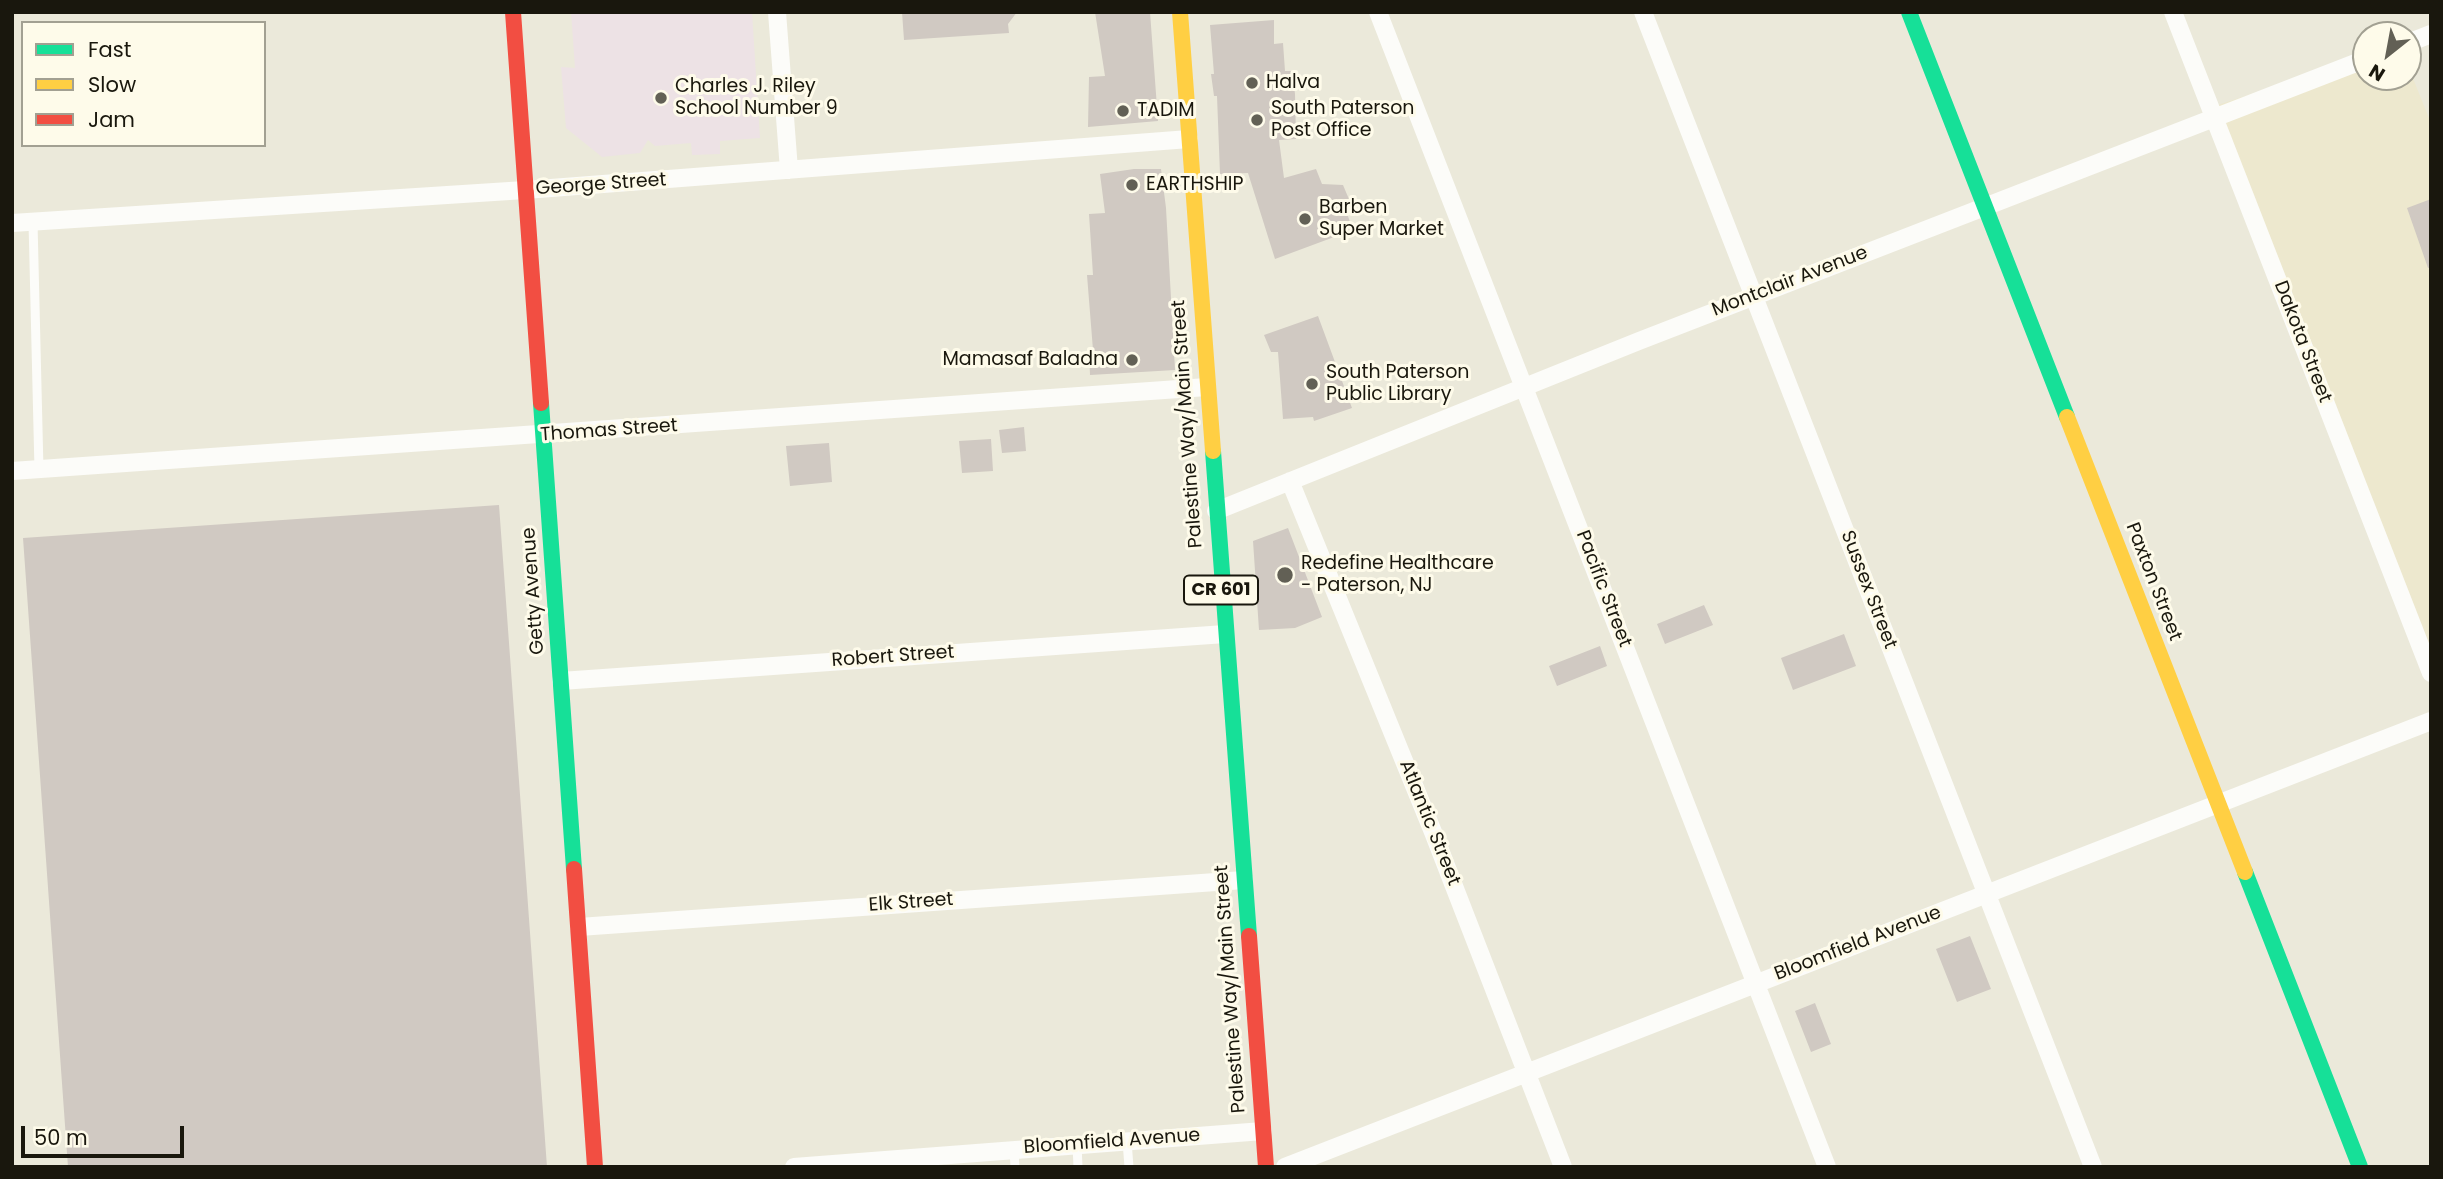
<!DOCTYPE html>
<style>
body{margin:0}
#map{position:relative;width:2443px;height:1179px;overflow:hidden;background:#ebe9da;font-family:Poppins,sans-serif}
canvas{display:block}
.frame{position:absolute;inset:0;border:14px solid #19170d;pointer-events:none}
.legend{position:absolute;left:21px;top:21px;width:245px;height:126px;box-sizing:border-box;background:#fefbea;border:2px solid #a2a092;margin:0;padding:9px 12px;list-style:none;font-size:21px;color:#19170d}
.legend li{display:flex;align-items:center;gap:14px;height:35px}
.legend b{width:35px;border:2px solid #a2a092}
.north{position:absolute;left:2352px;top:21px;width:70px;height:70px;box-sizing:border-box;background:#fefbea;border:2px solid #a2a092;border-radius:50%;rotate:211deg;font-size:19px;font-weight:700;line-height:28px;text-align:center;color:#19170d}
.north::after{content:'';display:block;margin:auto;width:24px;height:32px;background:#626055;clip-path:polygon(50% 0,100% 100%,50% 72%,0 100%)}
.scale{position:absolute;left:21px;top:1126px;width:163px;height:32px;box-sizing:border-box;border:4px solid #19170d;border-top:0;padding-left:9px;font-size:21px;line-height:24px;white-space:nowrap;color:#19170d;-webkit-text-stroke:5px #fefbea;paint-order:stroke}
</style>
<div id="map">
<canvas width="2443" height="1179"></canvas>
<div class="frame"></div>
<ul class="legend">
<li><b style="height:9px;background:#16e098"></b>Fast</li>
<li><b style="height:9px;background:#ffcf43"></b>Slow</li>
<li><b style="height:9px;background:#f24e42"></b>Jam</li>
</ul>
<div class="north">N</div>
<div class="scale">50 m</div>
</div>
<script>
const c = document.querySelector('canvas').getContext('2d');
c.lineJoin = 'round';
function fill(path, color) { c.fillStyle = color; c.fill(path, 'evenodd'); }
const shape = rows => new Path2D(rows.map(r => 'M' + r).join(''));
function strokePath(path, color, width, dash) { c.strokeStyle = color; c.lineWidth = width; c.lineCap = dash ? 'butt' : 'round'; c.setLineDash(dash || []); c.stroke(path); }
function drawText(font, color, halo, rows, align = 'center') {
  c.font = font + ' Poppins,sans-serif'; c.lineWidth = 6; c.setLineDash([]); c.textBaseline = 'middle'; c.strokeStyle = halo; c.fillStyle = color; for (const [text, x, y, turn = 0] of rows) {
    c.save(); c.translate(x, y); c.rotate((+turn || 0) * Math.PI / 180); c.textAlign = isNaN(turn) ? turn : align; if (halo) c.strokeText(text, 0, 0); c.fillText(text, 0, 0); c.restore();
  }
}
fill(shape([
 [2366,56,2366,77,2408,77,2408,66,2431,123,2431,651,2209,108]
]), '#ede8ce');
fill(shape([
 [571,12,752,12,760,138,720,141,720,154,692,155,691,143,655,146,648,140,640,153,602,157,566,128,561,67,575,68]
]), '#ede2e5');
fill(shape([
 [902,12,1017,12,1008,24,1009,33,904,40],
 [1095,12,1150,12,1158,121,1088,127,1089,77,1105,76],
 [1274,20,1274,44,1283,43,1285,71,1292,71,1295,94,1296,139,1279,140,1284,178,1316,169,1322,184,1343,185,1351,204,1345,208,1353,230,1275,259,1248,173,1220,174,1217,96,1214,96,1211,74,1214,74,1210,25],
 [1134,169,1161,169,1166,208,1175,370,1090,375,1089,350,1093,350,1087,275,1093,275,1089,214,1105,213,1100,174],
 [2431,199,2431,267,2428,268,2407,208],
 [1318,316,1352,408,1314,421,1313,417,1283,419,1278,352,1271,352,1264,335],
 [1024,427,1026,451,1002,453,999,430],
 [991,439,993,471,962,473,959,441],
 [829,443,832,482,790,486,786,446],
 [499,505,547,1167,68,1167,23,538],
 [1288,528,1322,617,1295,628,1259,630,1253,541],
 [1704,605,1713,625,1665,644,1657,624],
 [1844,634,1856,666,1793,690,1781,658],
 [1600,646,1607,666,1557,686,1549,666],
 [1970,936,1991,989,1957,1002,1936,949],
 [1815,1003,1831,1044,1811,1052,1795,1011]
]), '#d0c9c2');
strokePath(shape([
 [33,222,39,470],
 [1127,1141,1129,1167],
 [1077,1145,1078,1167],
 [1014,1150,1015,1167]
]), '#fcfcf9', 9);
strokePath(shape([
 [777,12,789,170],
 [1378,12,1827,1167],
 [1643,12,2093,1167],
 [2173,12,2431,673],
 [2408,43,2431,34],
 [12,223,525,190,1189,139],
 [12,471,1207,387],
 [1290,481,1433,832,1563,1167],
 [1216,511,1639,341,2366,59],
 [561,681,1225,634],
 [579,927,1244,880],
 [794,1167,1263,1131],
 [1285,1167,2431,721]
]), '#fcfcf9', 18);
strokePath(shape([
 [1909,12,2067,417],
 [541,403,574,869],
 [1213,451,1249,936],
 [2245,872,2360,1167]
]), '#16e098', 16);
strokePath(shape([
 [1180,12,1213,451],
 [2067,417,2245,872]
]), '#ffcf43', 16);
strokePath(shape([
 [513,12,541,403],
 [574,869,595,1167],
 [1249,936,1266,1167]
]), '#f24e42', 16);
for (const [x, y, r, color] of [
 [1252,83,7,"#626055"],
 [661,98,7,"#626055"],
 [1123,111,7,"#626055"],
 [1257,120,7,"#626055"],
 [1132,185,7,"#626055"],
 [1305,219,7,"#626055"],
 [1132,360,7,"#626055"],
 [1312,384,7,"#626055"],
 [1285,575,9,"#626055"]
]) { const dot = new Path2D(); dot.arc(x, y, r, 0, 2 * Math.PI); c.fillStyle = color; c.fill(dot); strokePath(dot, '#fefbea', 2.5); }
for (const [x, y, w] of [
 [1221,590,74]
]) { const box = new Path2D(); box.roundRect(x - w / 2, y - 14.5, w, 29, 5); c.fillStyle = '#fefbea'; c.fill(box); strokePath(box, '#19170d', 2); }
drawText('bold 18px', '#19170d', null, [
 ["CR 601",1221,590]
]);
drawText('19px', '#19170d', '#fefbea', [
 ["Halva",1266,83],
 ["Charles J. Riley",675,87],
 ["School Number 9",675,109],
 ["South Paterson",1271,109],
 ["Post Office",1271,131],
 ["TADIM",1137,111],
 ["EARTHSHIP",1146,185],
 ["Barben",1319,208],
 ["Super Market",1319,230],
 ["Mamasaf Baladna",1118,360,"right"],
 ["South Paterson",1326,373],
 ["Public Library",1326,395],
 ["Redefine Healthcare",1301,564],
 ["- Paterson, NJ",1301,586]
], 'left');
drawText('19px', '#19170d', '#fefbea', [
 ["George Street",601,185,-4],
 ["Montclair Avenue",1790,282,-21],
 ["Dakota Street",2302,342,69],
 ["Palestine Way/Main Street",1188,424,-94],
 ["Thomas Street",609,431,-4],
 ["Paxton Street",2153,582,69],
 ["Pacific Street",1603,589,69],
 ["Sussex Street",1868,590,69],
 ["Getty Avenue",534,591,-94],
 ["Robert Street",893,657,-4],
 ["Atlantic Street",1429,823,68],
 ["Elk Street",911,903,-4],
 ["Bloomfield Avenue",1858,944,-21],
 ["Palestine Way/Main Street",1231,989,-94],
 ["Bloomfield Avenue",1112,1142,-4]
]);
</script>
